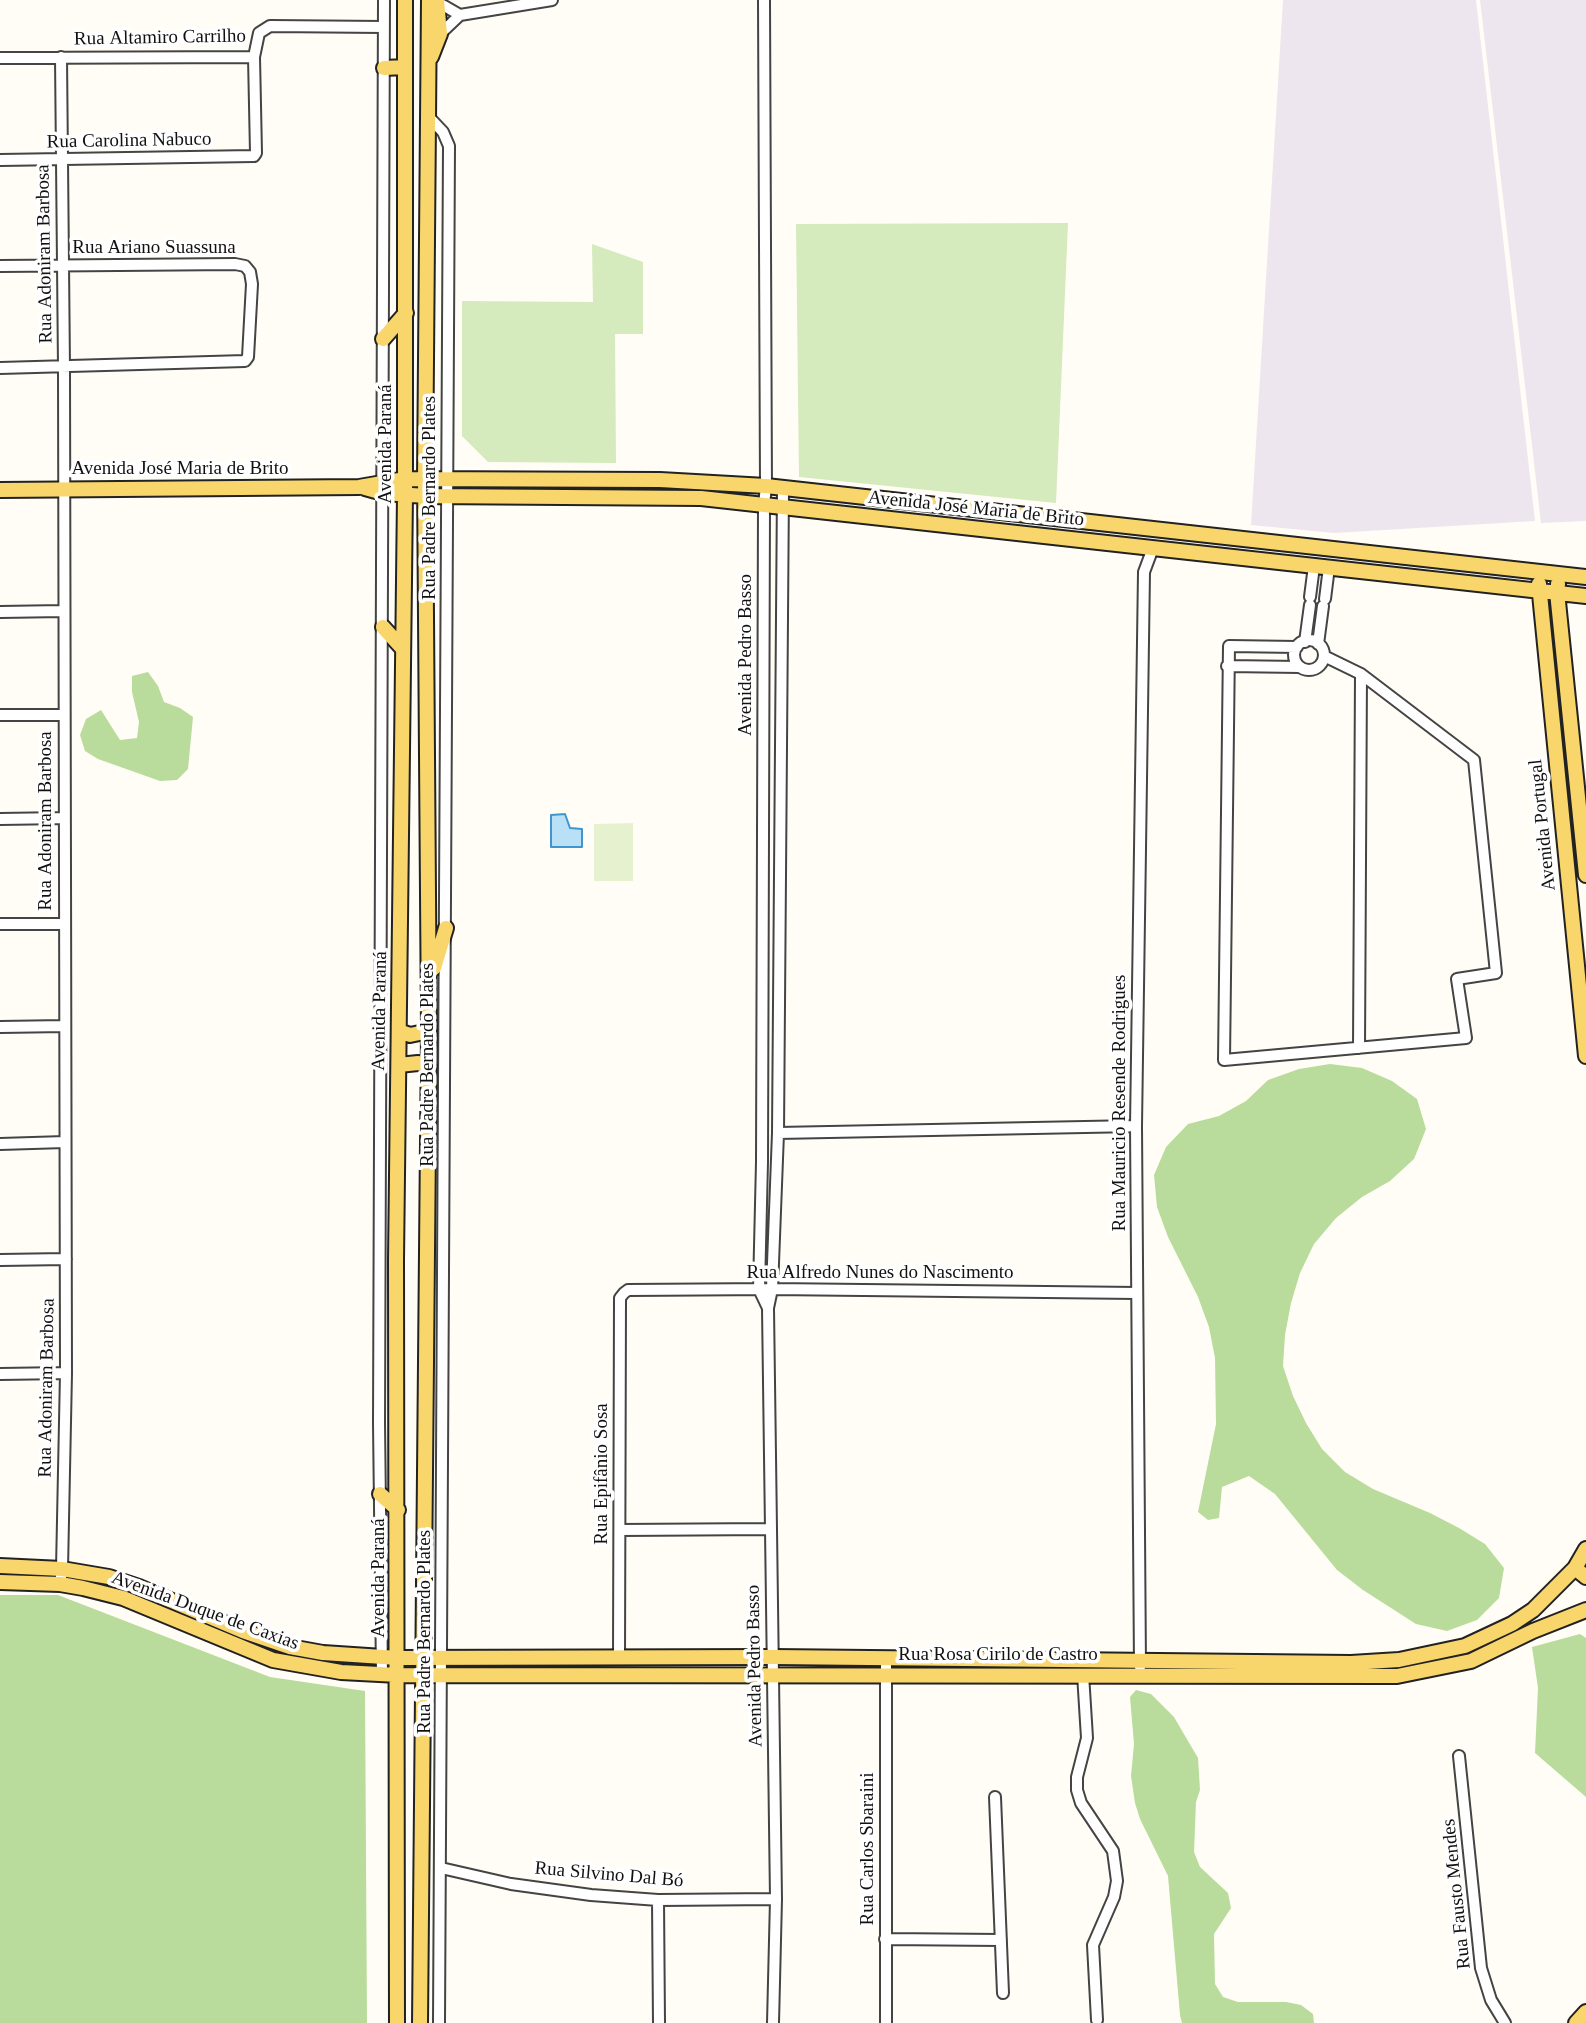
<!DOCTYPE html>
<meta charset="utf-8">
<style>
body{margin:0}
canvas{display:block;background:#fffdf5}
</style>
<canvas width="1586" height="2023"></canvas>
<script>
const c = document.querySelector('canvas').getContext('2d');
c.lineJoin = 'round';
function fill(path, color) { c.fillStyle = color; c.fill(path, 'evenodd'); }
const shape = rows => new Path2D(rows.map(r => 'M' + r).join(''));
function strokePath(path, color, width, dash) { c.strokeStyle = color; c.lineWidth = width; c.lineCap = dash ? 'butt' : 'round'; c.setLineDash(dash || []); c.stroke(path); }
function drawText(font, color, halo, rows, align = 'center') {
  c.font = font + ' "Times New Roman",serif'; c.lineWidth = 7; c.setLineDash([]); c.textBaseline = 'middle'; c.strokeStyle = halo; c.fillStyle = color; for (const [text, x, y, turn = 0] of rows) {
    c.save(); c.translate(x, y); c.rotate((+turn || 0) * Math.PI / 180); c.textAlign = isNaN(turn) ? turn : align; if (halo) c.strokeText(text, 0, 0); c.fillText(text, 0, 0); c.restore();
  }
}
fill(shape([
 [1283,0,1476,0,1535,521,1334,533,1251,525],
 [1480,0,1586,0,1586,521,1541,523]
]), '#eee6ef');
fill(shape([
 [1068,223,1056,503,799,477,796,224],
 [592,244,643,262,643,334,615,334,616,463,488,462,462,436,462,301,593,302]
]), '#d5ebbd');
fill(shape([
 [148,672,158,686,164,702,180,708,193,717,188,769,177,780,160,781,98,759,85,751,80,735,86,719,101,710,120,740,137,738,139,722,132,692,132,676],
 [1330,1064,1362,1068,1392,1081,1417,1099,1426,1129,1414,1159,1390,1181,1362,1197,1336,1218,1314,1244,1300,1273,1291,1303,1285,1335,1283,1366,1293,1396,1306,1423,1322,1449,1345,1472,1373,1489,1430,1513,1459,1528,1485,1544,1504,1568,1499,1598,1477,1620,1447,1631,1416,1624,1363,1590,1337,1570,1275,1494,1249,1476,1222,1487,1219,1518,1208,1520,1198,1512,1216,1424,1215,1358,1209,1327,1198,1297,1168,1237,1157,1207,1154,1175,1166,1147,1188,1124,1219,1116,1246,1101,1268,1080,1299,1069],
 [0,1595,58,1595,270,1677,365,1691,367,2023,0,2023],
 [1580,1634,1586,1638,1586,1797,1535,1753,1538,1688,1532,1647],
 [1136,1690,1151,1694,1174,1717,1198,1758,1200,1790,1196,1802,1194,1852,1200,1867,1228,1893,1231,1908,1214,1934,1215,1984,1223,1997,1238,2002,1286,2002,1301,2005,1313,2014,1314,2023,1182,2023,1180,2015,1168,1876,1140,1819,1135,1803,1131,1776,1134,1744,1130,1697]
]), '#b9dc9c');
fill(shape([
 [633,823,633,881,594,881,594,824]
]), '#e6f2cf');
const water = shape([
 [565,814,570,828,582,829,582,847,551,847,551,815,565,814]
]);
fill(water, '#b9e0f7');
strokePath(water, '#3f96cf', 2);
const minor = shape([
 [764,0,766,486,764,505,762,1162,759,1289,768,1308],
 [439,3,460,15],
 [440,34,460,15,552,0],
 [0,58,254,57,259,33,270,26,384,27],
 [427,115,443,132,449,146,439,2023],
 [0,160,254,156,256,153,254,57],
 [0,266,235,264,245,266,250,272,252,284,248,357,245,361,0,368],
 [1310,597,1314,566],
 [1325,599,1329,567],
 [0,612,63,611],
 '1294 655a15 15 0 1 1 30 0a15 15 0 1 1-30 0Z',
 [1305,642,1310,605],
 [1318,644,1323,606],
 [1297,647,1229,646,1224,1060,1466,1038,1457,979,1496,973,1474,760,1361,674,1324,656],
 [1227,666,1300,667],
 [0,715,63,715],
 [0,819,64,818],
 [0,924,64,924],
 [0,1027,65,1026],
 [1359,1048,1361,674],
 [778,1133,1136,1126],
 [0,1144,65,1142],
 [0,1260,66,1259],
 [0,1374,66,1373],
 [620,1530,771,1529],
 [60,1584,62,1569,66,1373,64,368,61,57],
 [619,1657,620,1298,624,1293,628,1290,772,1289,1137,1293],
 [1140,1667,1136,1126,1144,572,1153,548],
 [1083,1674,1087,1738,1077,1777,1077,1790,1081,1803,1113,1851,1117,1881,1114,1897,1093,1945,1097,2020],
 [382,1675,379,1423,384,0],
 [1459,1756,1481,1968,1491,2000,1505,2023],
 [995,1797,1003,1993],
 [441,1868,511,1884,591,1895,658,1900,776,1899],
 [658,1900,659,2023],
 [885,1939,1001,1940],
 [773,2023,776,1899,768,1308,772,1289,778,1133,783,488],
 [886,2023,886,1658]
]);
const major = shape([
 [431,57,440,34,437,0],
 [384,68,405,67],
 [383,339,406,313],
 [365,488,383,493,426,496,701,498,1586,596],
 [0,490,359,487,405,479,660,480,766,486,1586,577],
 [1539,584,1586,1056],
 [1558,584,1557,592,1586,875],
 [383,627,403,649],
 [434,968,446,928],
 [399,1031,410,1035,429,1031],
 [399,1065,418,1063,429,1066],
 [380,1494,398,1510],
 [0,1566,62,1569,109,1577,139,1587,243,1631,290,1647,323,1653,398,1658,773,1657,1351,1663,1399,1660,1465,1646,1512,1624,1533,1610,1575,1568,1586,1577],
 [1575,1568,1586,1549],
 [0,1582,60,1584,83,1588,123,1598,273,1660,341,1672,398,1675,1397,1676,1471,1661,1533,1631,1586,1610],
 [397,2023,396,1260,405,495,405,0],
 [420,2023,429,1031,425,479,429,0],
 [1576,2023,1586,2012]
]);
strokePath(minor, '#444', 14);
strokePath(major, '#222', 18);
strokePath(minor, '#fff', 10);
strokePath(major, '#f9d66b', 14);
drawText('19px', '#111', '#fff', [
 ["Rua Altamiro Carrilho",160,38,-1],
 ["Rua Carolina Nabuco",129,141,-1],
 ["Rua Ariano Suassuna",154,248],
 ["Rua Adoniram Barbosa",45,254,-91],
 ["Avenida Paraná",386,444,-90],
 ["Avenida José Maria de Brito",180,469],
 ["Rua Padre Bernardo Plates",430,498,-90],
 ["Avenida José Maria de Brito",976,509,6],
 ["Avenida Pedro Basso",746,655,-90],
 ["Rua Adoniram Barbosa",46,821,-90],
 ["Avenida Portugal",1543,825,-96],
 ["Avenida Paraná",380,1011,-89],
 ["Rua Padre Bernardo Plates",428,1065,-90],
 ["Rua Mauricio Resende Rodrigues",1120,1103,-90],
 ["Rua Alfredo Nunes do Nascimento",880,1273],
 ["Rua Adoniram Barbosa",47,1388,-89],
 ["Rua Epifânio Sosa",602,1474,-90],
 ["Avenida Paraná",379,1578,-90],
 ["Avenida Duque de Caxias",205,1611,20],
 ["Rua Padre Bernardo Plates",425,1632,-90],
 ["Rua Rosa Cirilo de Castro",998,1655],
 ["Avenida Pedro Basso",755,1666,-91],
 ["Rua Carlos Sbaraini",868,1849,-90],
 ["Rua Silvino Dal Bó",609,1875,5],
 ["Rua Fausto Mendes",1457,1894,-96]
]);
</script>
